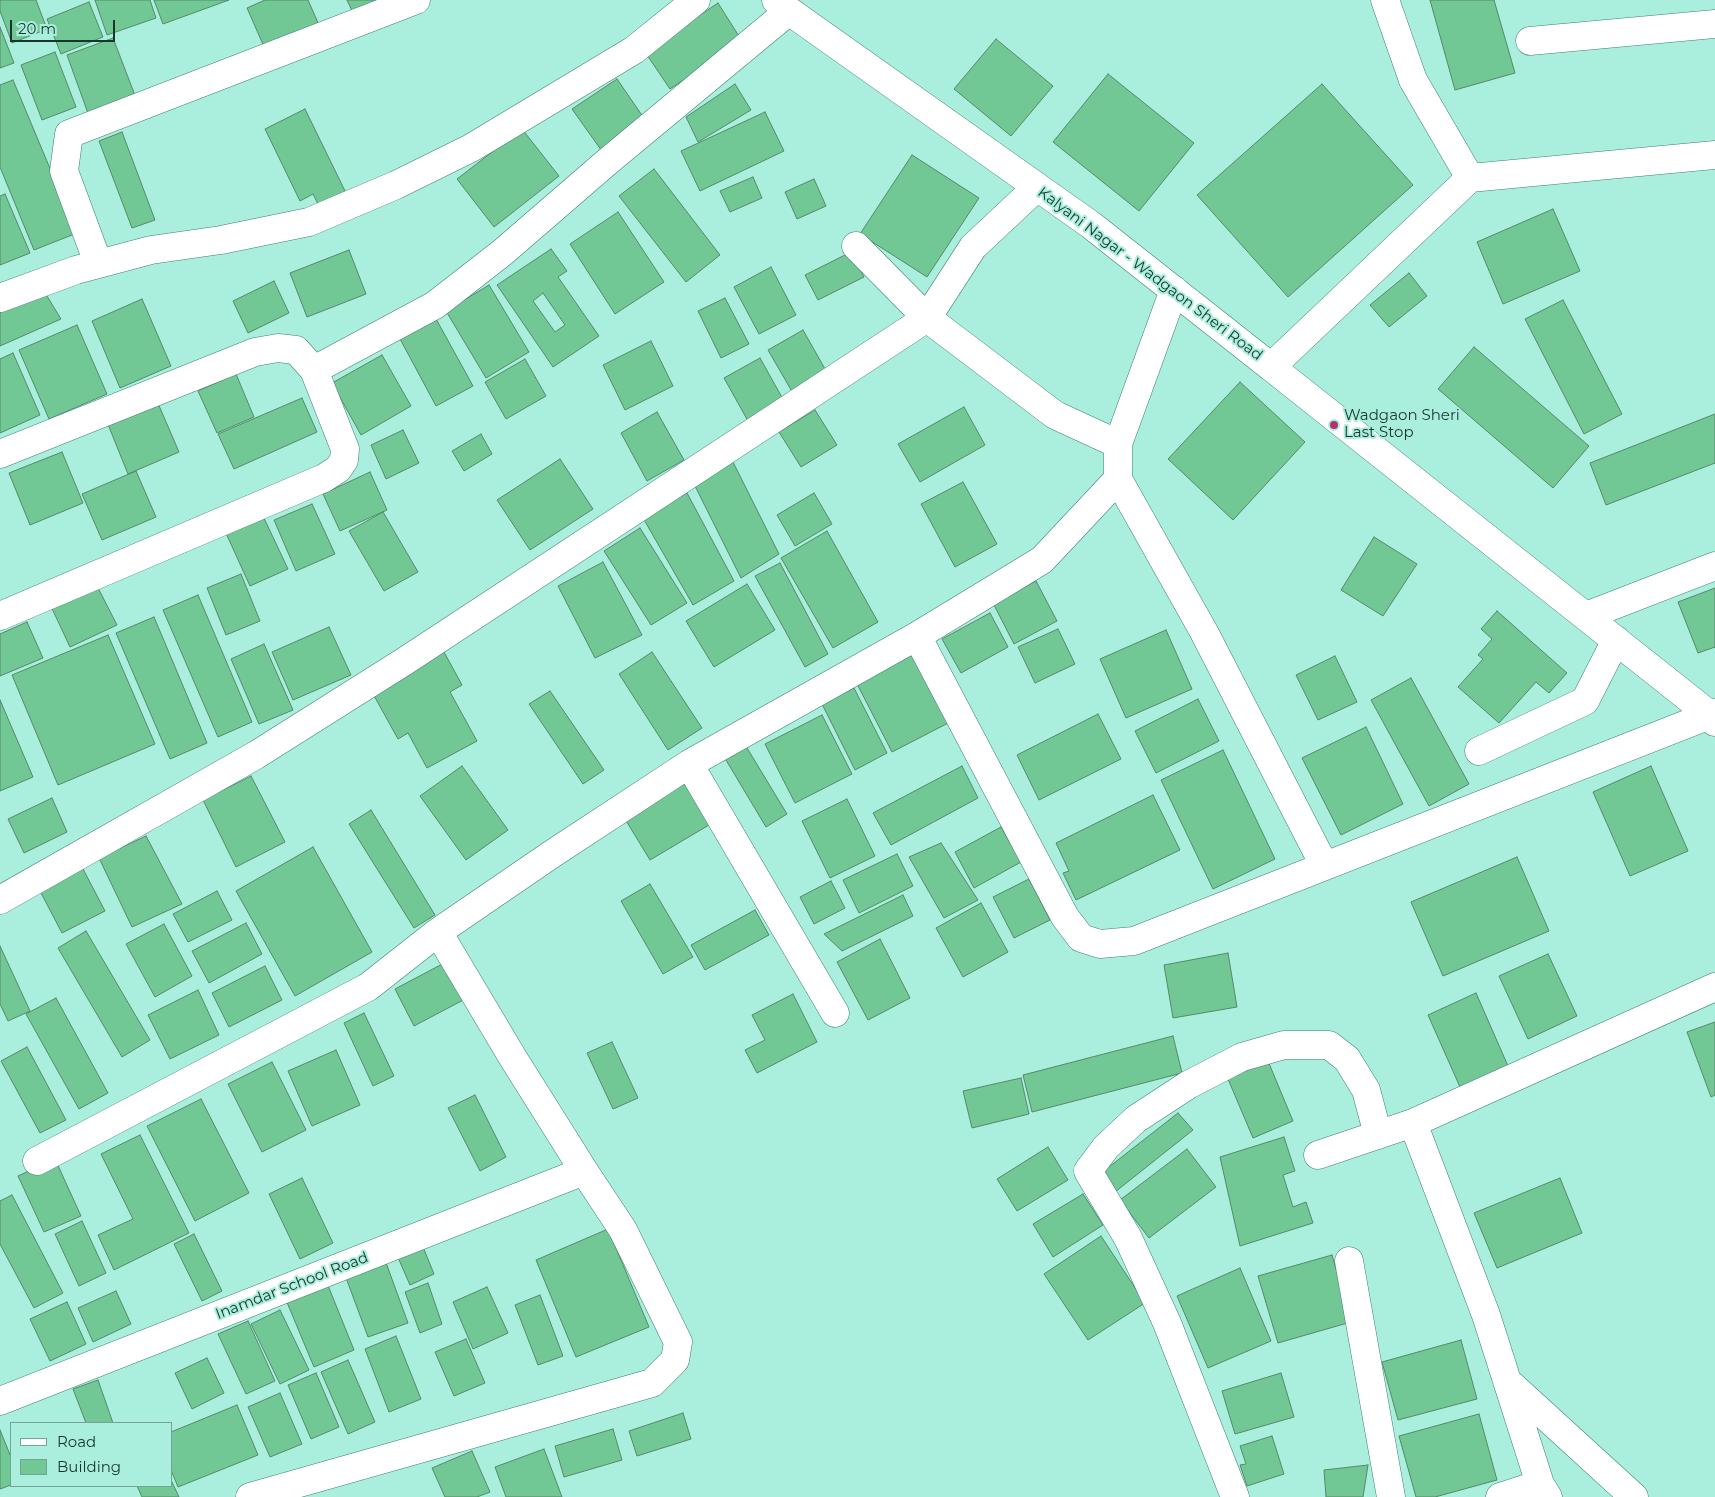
<!DOCTYPE html>
<style>
body{margin:0}
#map{position:relative;width:1715px;height:1497px;overflow:hidden;background:#aaefdd;font-family:Montserrat,sans-serif}
canvas{display:block}
.legend{position:absolute;left:10px;top:1422px;width:162px;height:65px;box-sizing:border-box;background:#aaefdd;border:1px solid #70a597;margin:0;padding:6px 9px;list-style:none;font-size:15px;color:#19352e}
.legend li{display:flex;align-items:center;gap:10px;height:25px}
.legend b{width:25px;border:1px solid #70a597}
.scale{position:absolute;left:10px;top:20px;width:105px;height:22px;box-sizing:border-box;border:2px solid #19352e;border-top:0;padding-left:6px;font-size:15px;line-height:18px;white-space:nowrap;color:#19352e;-webkit-text-stroke:4px #aaefdd;paint-order:stroke}
</style>
<div id="map">
<canvas width="1715" height="1497"></canvas>
<ul class="legend">
<li><b style="height:6px;background:#fff"></b>Road</li>
<li><b style="height:14px;background:#72c895"></b>Building</li>
</ul>
<div class="scale">20 m</div>
</div>
<script>
const c = document.querySelector('canvas').getContext('2d');
c.lineJoin = 'round';
function fill(path, color) { c.fillStyle = color; c.fill(path, 'evenodd'); }
const shape = rows => new Path2D(rows.map(r => 'M' + r).join(''));
function strokePath(path, color, width, dash) { c.strokeStyle = color; c.lineWidth = width; c.lineCap = dash ? 'butt' : 'round'; c.setLineDash(dash || []); c.stroke(path); }
function drawText(font, color, halo, rows, align = 'center') {
  c.font = font + ' Montserrat,sans-serif'; c.lineWidth = 4; c.setLineDash([]); c.textBaseline = 'middle'; c.strokeStyle = halo; c.fillStyle = color; for (const [text, x, y, turn = 0] of rows) {
    c.save(); c.translate(x, y); c.rotate((+turn || 0) * Math.PI / 180); c.textAlign = isNaN(turn) ? turn : align; if (halo) c.strokeText(text, 0, 0); c.fillText(text, 0, 0); c.restore();
  }
}
const building = shape([
 [0,0,36,0,47,29,12,43,0,11,0,0],
 [95,0,150,0,156,18,107,35,95,0],
 [154,0,229,0,163,24,154,0],
 [265,0,308,0,319,25,265,49,247,8,265,0],
 [347,0,388,0,354,15,347,0],
 [1430,0,1494,0,1515,73,1455,90,1430,0],
 [89,2,103,37,61,54,47,19,89,2],
 [718,3,742,41,670,89,645,52,718,3],
 [0,27,14,63,0,68,0,27],
 [113,38,136,98,89,116,67,55,113,38],
 [996,39,1053,86,1011,136,954,89,996,39],
 [55,52,76,107,42,120,21,65,55,52],
 [1108,74,1194,143,1139,211,1053,142,1108,74],
 [617,79,648,124,604,154,572,109,617,79],
 [13,80,77,233,34,250,0,167,0,85,13,80],
 [735,84,751,110,698,142,686,117,735,84],
 [1322,84,1413,185,1288,297,1197,195,1322,84],
 [305,109,346,193,319,206,313,194,300,201,265,129,305,109],
 [765,112,784,151,700,191,681,151,765,112],
 [522,129,559,176,494,227,457,179,522,129],
 [122,132,155,220,132,228,99,141,122,132],
 [912,155,979,198,927,277,860,234,912,155],
 [654,169,720,255,686,282,619,196,654,169],
 [753,177,762,198,730,212,720,191,753,177],
 [814,179,826,206,797,219,785,192,814,179],
 [5,194,30,253,0,265,0,196,5,194],
 [1553,209,1580,271,1503,304,1477,242,1553,209],
 [618,212,664,282,615,314,570,244,618,212],
 [551,249,567,271,558,277,599,336,553,367,497,285,551,249],
 [543,293,565,325,555,332,533,301,543,293],
 [349,250,366,294,307,317,290,273,349,250],
 [851,252,864,277,818,300,805,275,851,252],
 [771,267,796,315,759,334,734,287,771,267],
 [1409,273,1427,296,1389,327,1370,305,1409,273],
 [274,281,289,313,248,333,233,301,274,281],
 [489,285,529,352,486,378,446,311,489,285],
 [42,288,61,319,0,346,0,310,42,288],
 [725,298,749,344,721,358,698,311,725,298],
 [142,299,171,366,120,388,92,321,142,299],
 [1563,300,1622,414,1584,434,1525,319,1563,300],
 [435,317,473,386,436,406,399,337,435,317],
 [77,325,107,394,49,419,19,350,77,325],
 [803,330,829,376,794,395,768,350,803,330],
 [651,341,673,386,625,410,603,365,651,341],
 [1474,347,1589,446,1553,488,1438,389,1474,347],
 [13,353,40,415,0,433,0,359,13,353],
 [382,355,411,406,361,435,332,383,382,355],
 [760,358,784,401,748,421,724,378,760,358],
 [525,359,546,396,506,419,485,382,525,359],
 [236,374,254,417,217,433,198,391,236,374],
 [1240,382,1305,442,1233,520,1168,459,1240,382],
 [302,398,317,432,234,469,218,434,302,398],
 [157,401,179,452,128,474,107,422,157,401],
 [964,407,985,445,920,482,898,444,964,407],
 [815,410,837,445,801,467,779,432,815,410],
 [657,412,684,460,647,481,621,433,657,412],
 [1715,414,1715,463,1606,505,1590,463,1715,414],
 [403,430,419,463,386,479,371,445,403,430],
 [481,434,492,454,464,471,452,451,481,434],
 [62,452,83,503,30,525,9,473,62,452],
 [560,459,593,509,530,550,497,500,560,459],
 [733,462,779,554,741,578,694,484,733,462],
 [136,471,156,517,102,540,82,494,136,471],
 [370,472,387,510,340,531,323,494,370,472],
 [963,482,997,544,955,567,921,504,963,482],
 [687,493,734,581,693,605,643,518,687,493],
 [814,493,832,524,795,546,777,515,814,493],
 [312,504,335,554,296,571,274,520,312,504],
 [383,512,418,572,384,591,349,531,383,512],
 [262,514,288,569,250,586,225,531,262,514],
 [640,528,687,603,651,625,604,551,640,528],
 [827,531,878,622,833,648,781,558,827,531],
 [1374,537,1417,564,1383,616,1341,590,1374,537],
 [603,562,642,635,595,658,558,586,603,562],
 [780,563,828,654,805,667,755,576,780,563],
 [241,574,260,621,226,635,207,588,241,574],
 [94,580,117,625,70,647,48,600,94,580],
 [1036,581,1057,621,1014,644,993,603,1036,581],
 [747,584,775,630,714,667,686,621,747,584],
 [1715,588,1715,647,1698,653,1678,602,1715,588],
 [198,595,252,722,218,737,163,610,198,595],
 [1497,611,1567,673,1549,693,1536,682,1499,723,1458,687,1483,659,1478,655,1492,639,1481,629,1497,611],
 [990,613,1008,647,961,673,942,639,990,613],
 [154,617,207,743,170,759,116,633,154,617],
 [27,622,43,658,0,676,0,634,27,622],
 [329,627,351,675,293,700,272,652,329,627],
 [1058,629,1075,664,1035,683,1018,647,1058,629],
 [1166,630,1192,689,1126,718,1100,659,1166,630],
 [108,635,155,744,58,785,12,675,108,635],
 [264,644,293,710,259,724,231,659,264,644],
 [917,646,954,720,892,752,854,678,917,646],
 [444,652,462,685,450,692,477,741,427,768,408,733,398,739,372,692,444,652],
 [652,652,702,728,668,750,619,674,652,652],
 [1335,656,1357,702,1318,720,1296,675,1335,656],
 [1411,678,1469,784,1429,806,1371,700,1411,678],
 [854,688,887,753,855,770,822,704,854,688],
 [550,691,604,770,583,784,529,704,550,691],
 [1198,699,1219,741,1156,773,1135,731,1198,699],
 [0,700,33,777,0,791,0,700],
 [1098,714,1121,759,1039,800,1017,755,1098,714],
 [822,715,852,774,795,803,765,744,822,715],
 [1366,727,1403,804,1341,835,1302,758,1366,727],
 [744,743,787,814,766,827,723,755,744,743],
 [1223,750,1275,859,1213,889,1161,780,1223,750],
 [462,766,508,830,466,860,420,796,462,766],
 [962,766,978,798,891,845,873,813,962,766],
 [1651,766,1688,851,1630,876,1593,792,1651,766],
 [251,776,285,842,236,867,203,800,251,776],
 [689,781,714,822,650,860,625,819,689,781],
 [1153,795,1180,850,1076,900,1063,873,1069,871,1056,843,1153,795],
 [52,798,67,832,24,853,8,819,52,798],
 [847,799,875,856,830,878,802,821,847,799],
 [371,810,435,915,414,928,349,824,371,810],
 [1001,827,1021,862,974,888,955,852,1001,827],
 [146,836,182,904,132,927,99,858,146,836],
 [941,843,978,900,944,918,909,857,941,843],
 [313,847,372,952,295,996,236,891,313,847],
 [897,854,913,886,859,913,843,880,897,854],
 [1517,857,1549,931,1443,976,1411,902,1517,857],
 [83,869,105,911,62,933,40,891,83,869],
 [1029,879,1050,920,1014,938,993,897,1029,879],
 [831,881,845,908,814,924,800,897,831,881],
 [650,884,693,957,663,974,621,901,650,884],
 [217,891,232,920,188,942,173,914,217,891],
 [903,895,913,916,842,951,824,934,903,895],
 [981,903,1008,952,963,977,936,928,981,903],
 [755,910,769,935,705,970,691,945,755,910],
 [246,923,262,954,209,983,192,951,246,923],
 [164,924,192,976,155,997,126,944,164,924],
 [86,931,150,1040,122,1057,58,948,86,931],
 [880,939,910,998,868,1020,837,962,880,939],
 [0,946,30,1011,8,1021,0,1004,0,946],
 [1228,953,1237,1007,1173,1018,1164,965,1228,953],
 [1548,954,1577,1016,1528,1039,1499,976,1548,954],
 [448,961,467,998,414,1026,395,989,448,961],
 [265,966,282,1000,229,1027,212,993,265,966],
 [198,990,219,1035,170,1059,148,1015,198,990],
 [1476,993,1508,1066,1460,1087,1428,1015,1476,993],
 [793,994,817,1042,757,1073,745,1050,765,1040,752,1015,793,994],
 [56,998,108,1093,79,1109,26,1014,56,998],
 [364,1013,394,1076,373,1086,344,1023,364,1013],
 [1715,1022,1715,1095,1711,1097,1687,1032,1715,1022],
 [1173,1036,1182,1073,1032,1112,1023,1075,1173,1036],
 [612,1042,638,1098,613,1109,587,1053,612,1042],
 [27,1047,66,1120,40,1133,1,1061,27,1047],
 [336,1050,360,1105,312,1126,288,1071,336,1050],
 [1268,1061,1293,1121,1253,1138,1228,1079,1268,1061],
 [272,1062,306,1130,262,1152,228,1084,272,1062],
 [1021,1078,1029,1114,972,1128,963,1091,1021,1078],
 [475,1095,506,1157,480,1171,448,1108,475,1095],
 [201,1099,249,1193,195,1221,147,1126,201,1099],
 [1178,1113,1193,1130,1115,1192,1100,1174,1178,1113],
 [140,1135,189,1233,114,1270,98,1235,133,1219,101,1154,140,1135],
 [1284,1137,1295,1171,1283,1175,1293,1207,1306,1202,1313,1223,1240,1246,1220,1157,1284,1137],
 [1048,1147,1068,1180,1017,1211,997,1179,1048,1147],
 [1187,1149,1216,1187,1149,1238,1120,1200,1187,1149],
 [55,1159,81,1216,44,1232,18,1176,55,1159],
 [302,1178,333,1243,300,1259,269,1194,302,1178],
 [1560,1178,1582,1233,1497,1268,1474,1213,1560,1178],
 [1083,1194,1103,1225,1053,1257,1033,1224,1083,1194],
 [12,1195,63,1293,34,1308,0,1244,0,1201,12,1195],
 [82,1221,106,1273,79,1286,55,1234,82,1221],
 [608,1229,649,1327,576,1357,536,1260,608,1229],
 [194,1234,222,1291,202,1301,174,1244,194,1234],
 [1101,1236,1145,1303,1088,1340,1044,1274,1101,1236],
 [421,1242,434,1274,410,1285,396,1253,421,1242],
 [1332,1255,1351,1322,1278,1343,1258,1276,1332,1255],
 [385,1260,408,1323,368,1337,345,1275,385,1260],
 [1240,1268,1271,1341,1208,1368,1177,1296,1240,1268],
 [327,1283,354,1350,314,1367,286,1300,327,1283],
 [428,1283,442,1324,420,1333,405,1292,428,1283],
 [487,1287,508,1333,473,1349,453,1302,487,1287],
 [116,1291,131,1324,93,1342,78,1308,116,1291],
 [540,1295,563,1356,538,1365,515,1305,540,1295],
 [67,1302,86,1344,50,1361,30,1319,67,1302],
 [280,1310,309,1370,280,1384,251,1324,280,1310],
 [248,1321,275,1381,246,1394,218,1334,248,1321],
 [396,1336,421,1399,389,1412,365,1349,396,1336],
 [466,1339,485,1383,454,1396,435,1352,466,1339],
 [1461,1340,1477,1399,1398,1420,1382,1362,1461,1340],
 [207,1358,224,1393,192,1409,175,1373,207,1358],
 [348,1360,375,1422,348,1434,321,1372,348,1360],
 [316,1373,339,1427,311,1439,288,1385,316,1373],
 [1281,1373,1294,1417,1235,1434,1222,1391,1281,1373],
 [98,1380,113,1423,86,1423,73,1389,98,1380],
 [280,1393,302,1444,270,1457,248,1407,280,1393],
 [237,1405,258,1455,178,1487,171,1470,171,1432,237,1405],
 [683,1413,691,1439,637,1456,629,1431,683,1413],
 [1479,1414,1497,1480,1435,1497,1416,1497,1399,1436,1479,1414],
 [613,1429,622,1460,564,1477,555,1446,613,1429],
 [0,1430,11,1457,11,1485,0,1489,0,1430],
 [1272,1436,1284,1474,1247,1486,1240,1465,1246,1464,1240,1446,1272,1436],
 [544,1449,562,1497,506,1497,495,1467,544,1449],
 [472,1451,490,1492,477,1497,445,1497,432,1468,472,1451],
 [1368,1465,1363,1497,1326,1497,1324,1470,1368,1465],
 [171,1480,179,1497,142,1497,137,1486,171,1486,171,1480]
]);
fill(building, '#72c895');
strokePath(building, '#558869', 1);
const minor = shape([
 [776,0,789,11,1091,225,1271,367,1470,178,1715,155],
 [1385,0,1413,80,1470,178],
 [1530,41,1715,24],
 [856,246,927,318,1055,415,1118,444],
 [98,263,64,171,69,134,416,0],
 [0,298,76,270,151,250,221,240,309,222,396,185,471,148,634,50,696,0],
 [1271,367,1710,715,1715,722],
 [314,370,435,305,503,252,607,162,789,11],
 [0,454,255,352,278,348,296,350,314,370,345,449,344,460,338,469,324,478,0,616],
 [1118,479,1204,632,1324,865],
 [1586,616,1715,566],
 [917,636,1065,917,1081,938,1100,944,1134,941,1715,713],
 [1479,751,1585,701,1616,640],
 [689,764,835,1013],
 [0,900,256,755,405,661,927,318,973,247,1037,187],
 [1413,1123,1486,1315,1540,1484,1548,1497],
 [1318,1155,1413,1123,1715,987],
 [37,1161,368,987,438,932,552,854,689,764,917,636,1042,560,1118,479,1118,444,1174,290],
 [1349,1261,1391,1497],
 [1507,1381,1634,1497],
 [0,1401,584,1171],
 [250,1497,652,1383,675,1360,678,1342,623,1230,584,1171,513,1058,438,932],
 [1235,1497,1167,1323,1128,1238,1088,1171,1106,1147,1136,1119,1188,1085,1242,1057,1284,1045,1329,1045,1347,1059,1366,1090,1378,1135],
 [1500,1497,1540,1484]
]);
strokePath(minor, '#3e8071', 29);
strokePath(minor, '#fff', 28);
for (const [x, y, r, color] of [
 [1334,425,5,"#b83070"]
]) { const dot = new Path2D(); dot.arc(x, y, r, 0, 2 * Math.PI); c.fillStyle = color; c.fill(dot); strokePath(dot, '#aaefdd', 2); }
drawText('15px', '#19352e', '#aaefdd', [
 ["Kalyani Nagar - Wadgaon Sheri Road",1150,274,37],
 ["Inamdar School Road",292,1286,-21]
]);
drawText('15px', '#19352e', '#aaefdd', [
 ["Wadgaon Sheri",1344,416],
 ["Last Stop",1344,433]
], 'left');
</script>
